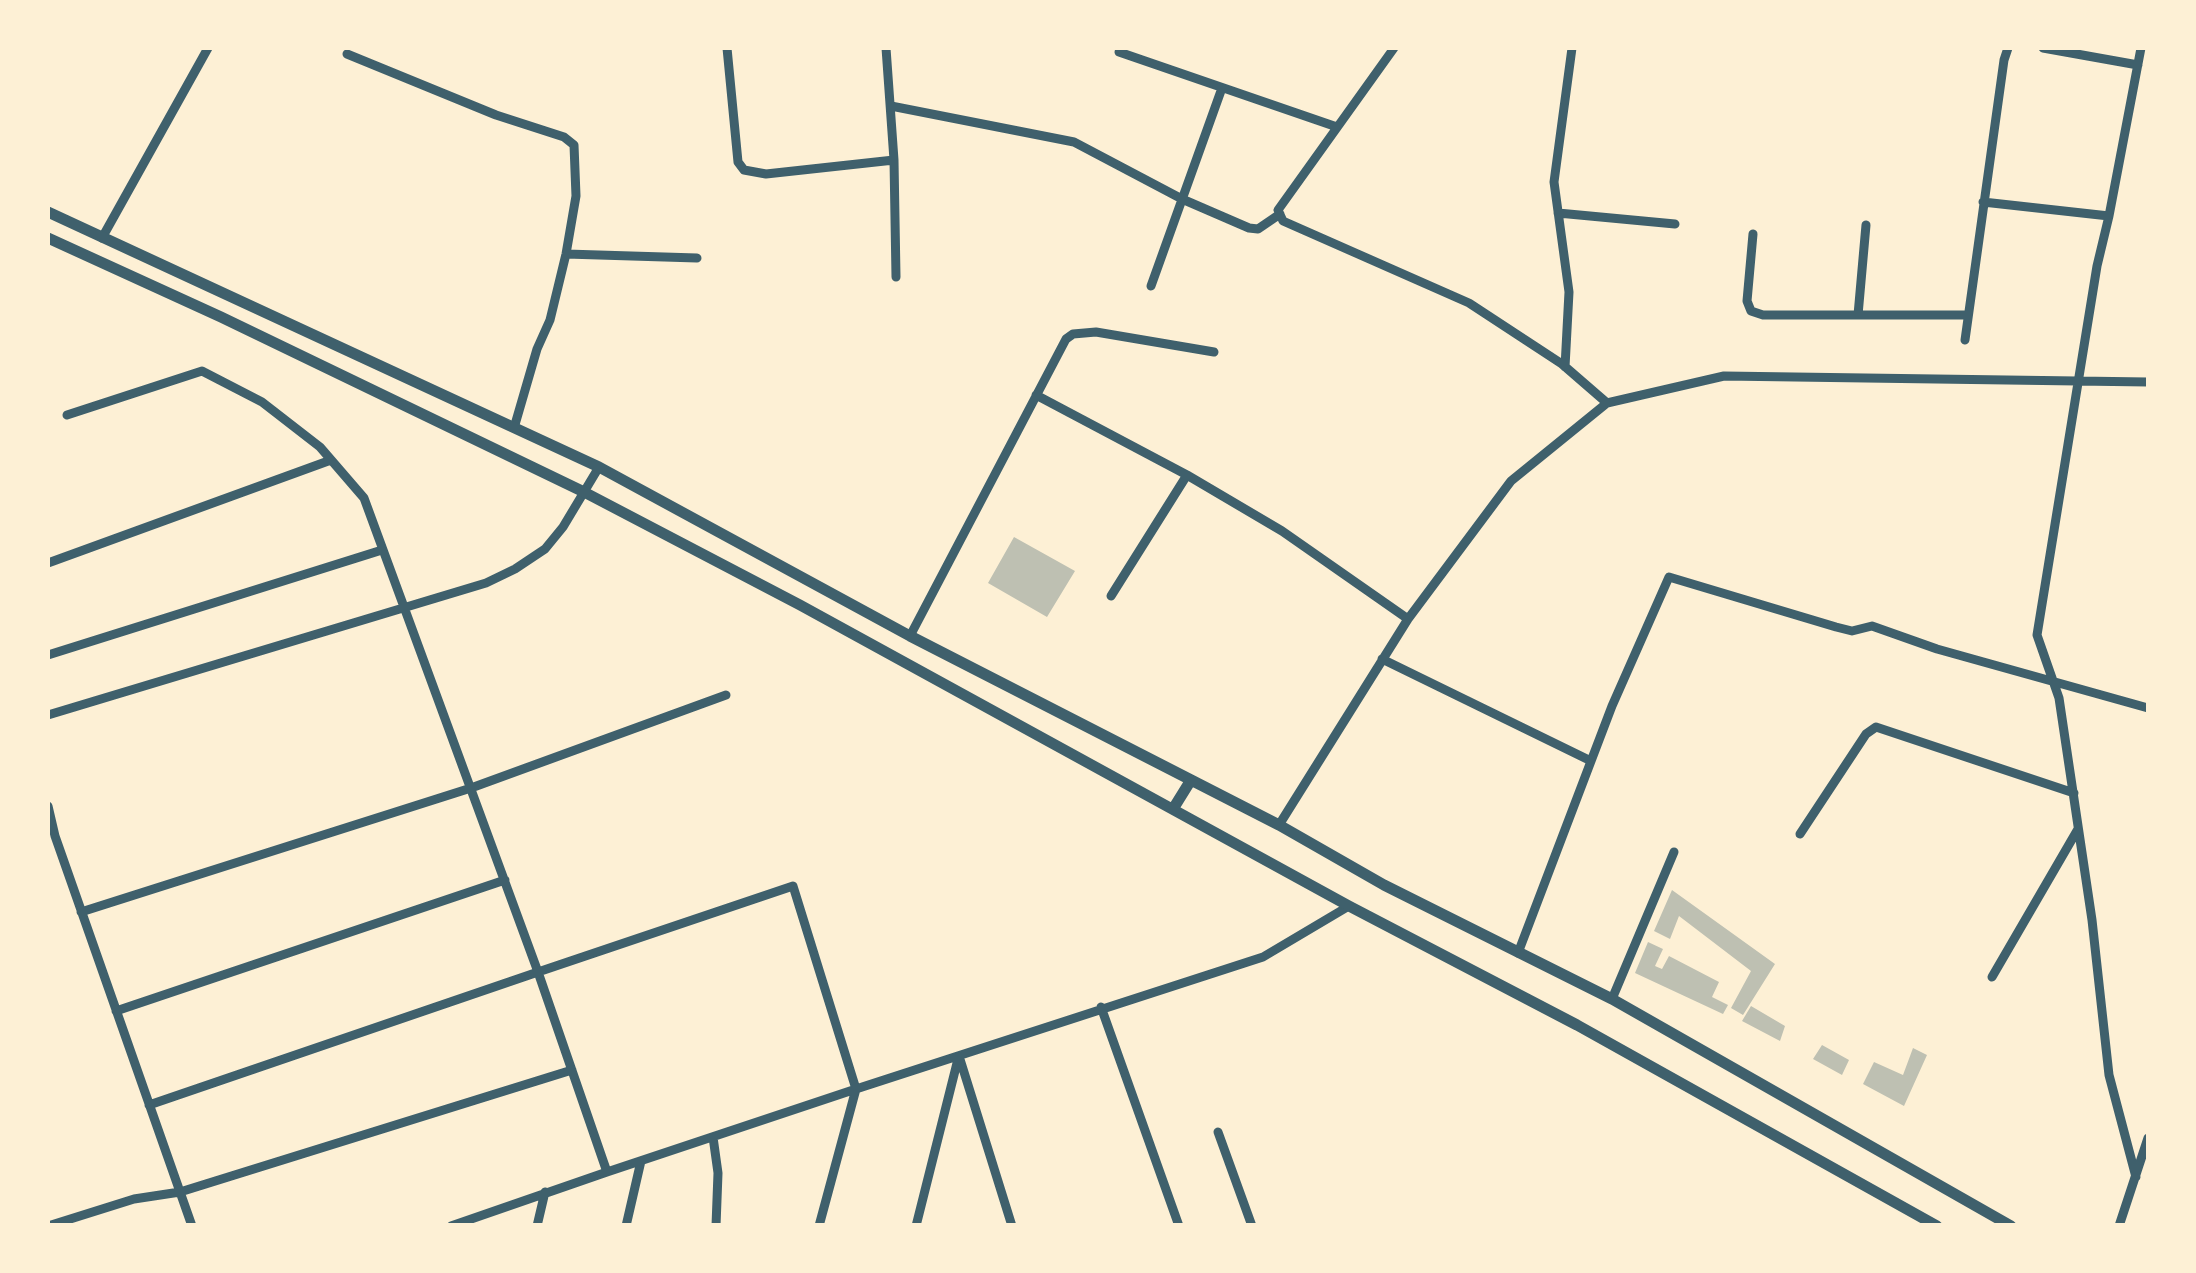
<!DOCTYPE html>
<style>
body{margin:0}
#map{position:relative;width:2196px;height:1273px;overflow:hidden;background:#fdf0d5;font-family:"PT Sans Narrow",sans-serif}
canvas{display:block}
.frame{position:absolute;inset:0;border:50px solid #fdf0d5;pointer-events:none}
</style>
<div id="map">
<canvas width="2196" height="1273"></canvas>
<div class="frame"></div>
</div>
<script>
const c = document.querySelector('canvas').getContext('2d');
c.lineJoin = 'round';
function fill(path, color) { c.fillStyle = color; c.fill(path, 'evenodd'); }
const shape = rows => new Path2D(rows.map(r => 'M' + r).join(''));
function strokePath(path, color, width, dash) { c.strokeStyle = color; c.lineWidth = width; c.lineCap = dash ? 'butt' : 'round'; c.setLineDash(dash || []); c.stroke(path); }
fill(shape([
 [1014,537,1075,571,1047,617,988,583],
 [1672,890,1775,964,1743,1015,1731,1008,1751,971,1679,916,1670,939,1654,931],
 [1648,942,1663,949,1655,966,1662,969,1669,956,1719,982,1712,997,1728,1005,1723,1014,1635,973],
 [1751,1006,1785,1026,1780,1041,1742,1021],
 [1822,1045,1849,1060,1842,1075,1813,1059],
 [1913,1048,1927,1055,1904,1106,1863,1084,1874,1062,1903,1075]
]), '#bec0b2');
strokePath(shape([
 [727,48,738,162,744,170,766,174,894,160],
 [886,48,894,160,896,277],
 [1394,48,1278,210,1283,221,1469,303,1562,364,1607,403],
 [2043,48,2138,65],
 [1119,52,1337,127],
 [347,54,496,115,564,137,574,145,576,196,566,254,550,320,537,349,514,428],
 [891,106,1074,142,1182,199,1249,228,1258,229,1280,214],
 [1983,202,2109,216],
 [1558,213,1675,224],
 [1753,234,1747,301,1751,311,1763,315,1967,315],
 [102,238,208,48],
 [566,254,697,258],
 [1151,286,1222,88],
 [1858,315,1866,225],
 [1965,340,2004,60,2008,48],
 [1565,367,1569,292,1554,182,1572,48],
 [1036,395,1187,475,1282,531,1408,619],
 [67,415,202,371,262,402,320,447,364,498,538,972,149,1105],
 [48,563,331,460],
 [1111,596,1187,475],
 [910,636,1066,339,1073,334,1096,332,1214,352],
 [48,655,382,550],
 [1382,659,1591,761],
 [48,715,486,583,515,569,545,549,563,527,599,467],
 [48,806,55,836,192,1226],
 [1279,825,1408,619,1511,481,1607,403,1724,376,2148,382],
 [1800,834,1866,734,1876,727,2074,793],
 [81,912,471,788,726,695],
 [1518,953,1612,706,1669,577,1836,627,1852,631,1872,626,1937,649,2148,708],
 [1992,977,2078,829],
 [1612,999,1674,852],
 [1101,1007,1179,1226],
 [116,1011,505,880],
 [959,1056,1012,1226],
 [856,1089,607,1172,538,972,793,886,856,1089,1263,957,1349,906],
 [1218,1132,1252,1226],
 [713,1137,718,1173,716,1226],
 [2136,1177,2109,1075,2092,920,2059,698,2037,635,2097,266,2109,216,2141,48],
 [48,1226,134,1199,180,1192,572,1070],
 [451,1226,607,1172],
 [537,1226,545,1192],
 [626,1226,641,1161],
 [819,1226,856,1089],
 [916,1226,958,1059],
 [2119,1226,2148,1138]
]), '#3f606c', 9);
strokePath(shape([
 [48,212,599,467,910,636,1279,825,1384,885,1612,999,2011,1226],
 [48,238,221,317,584,492,800,605,1349,906,1577,1025,1937,1226],
 [1173,809,1191,780]
]), '#3f606c', 11);
</script>
